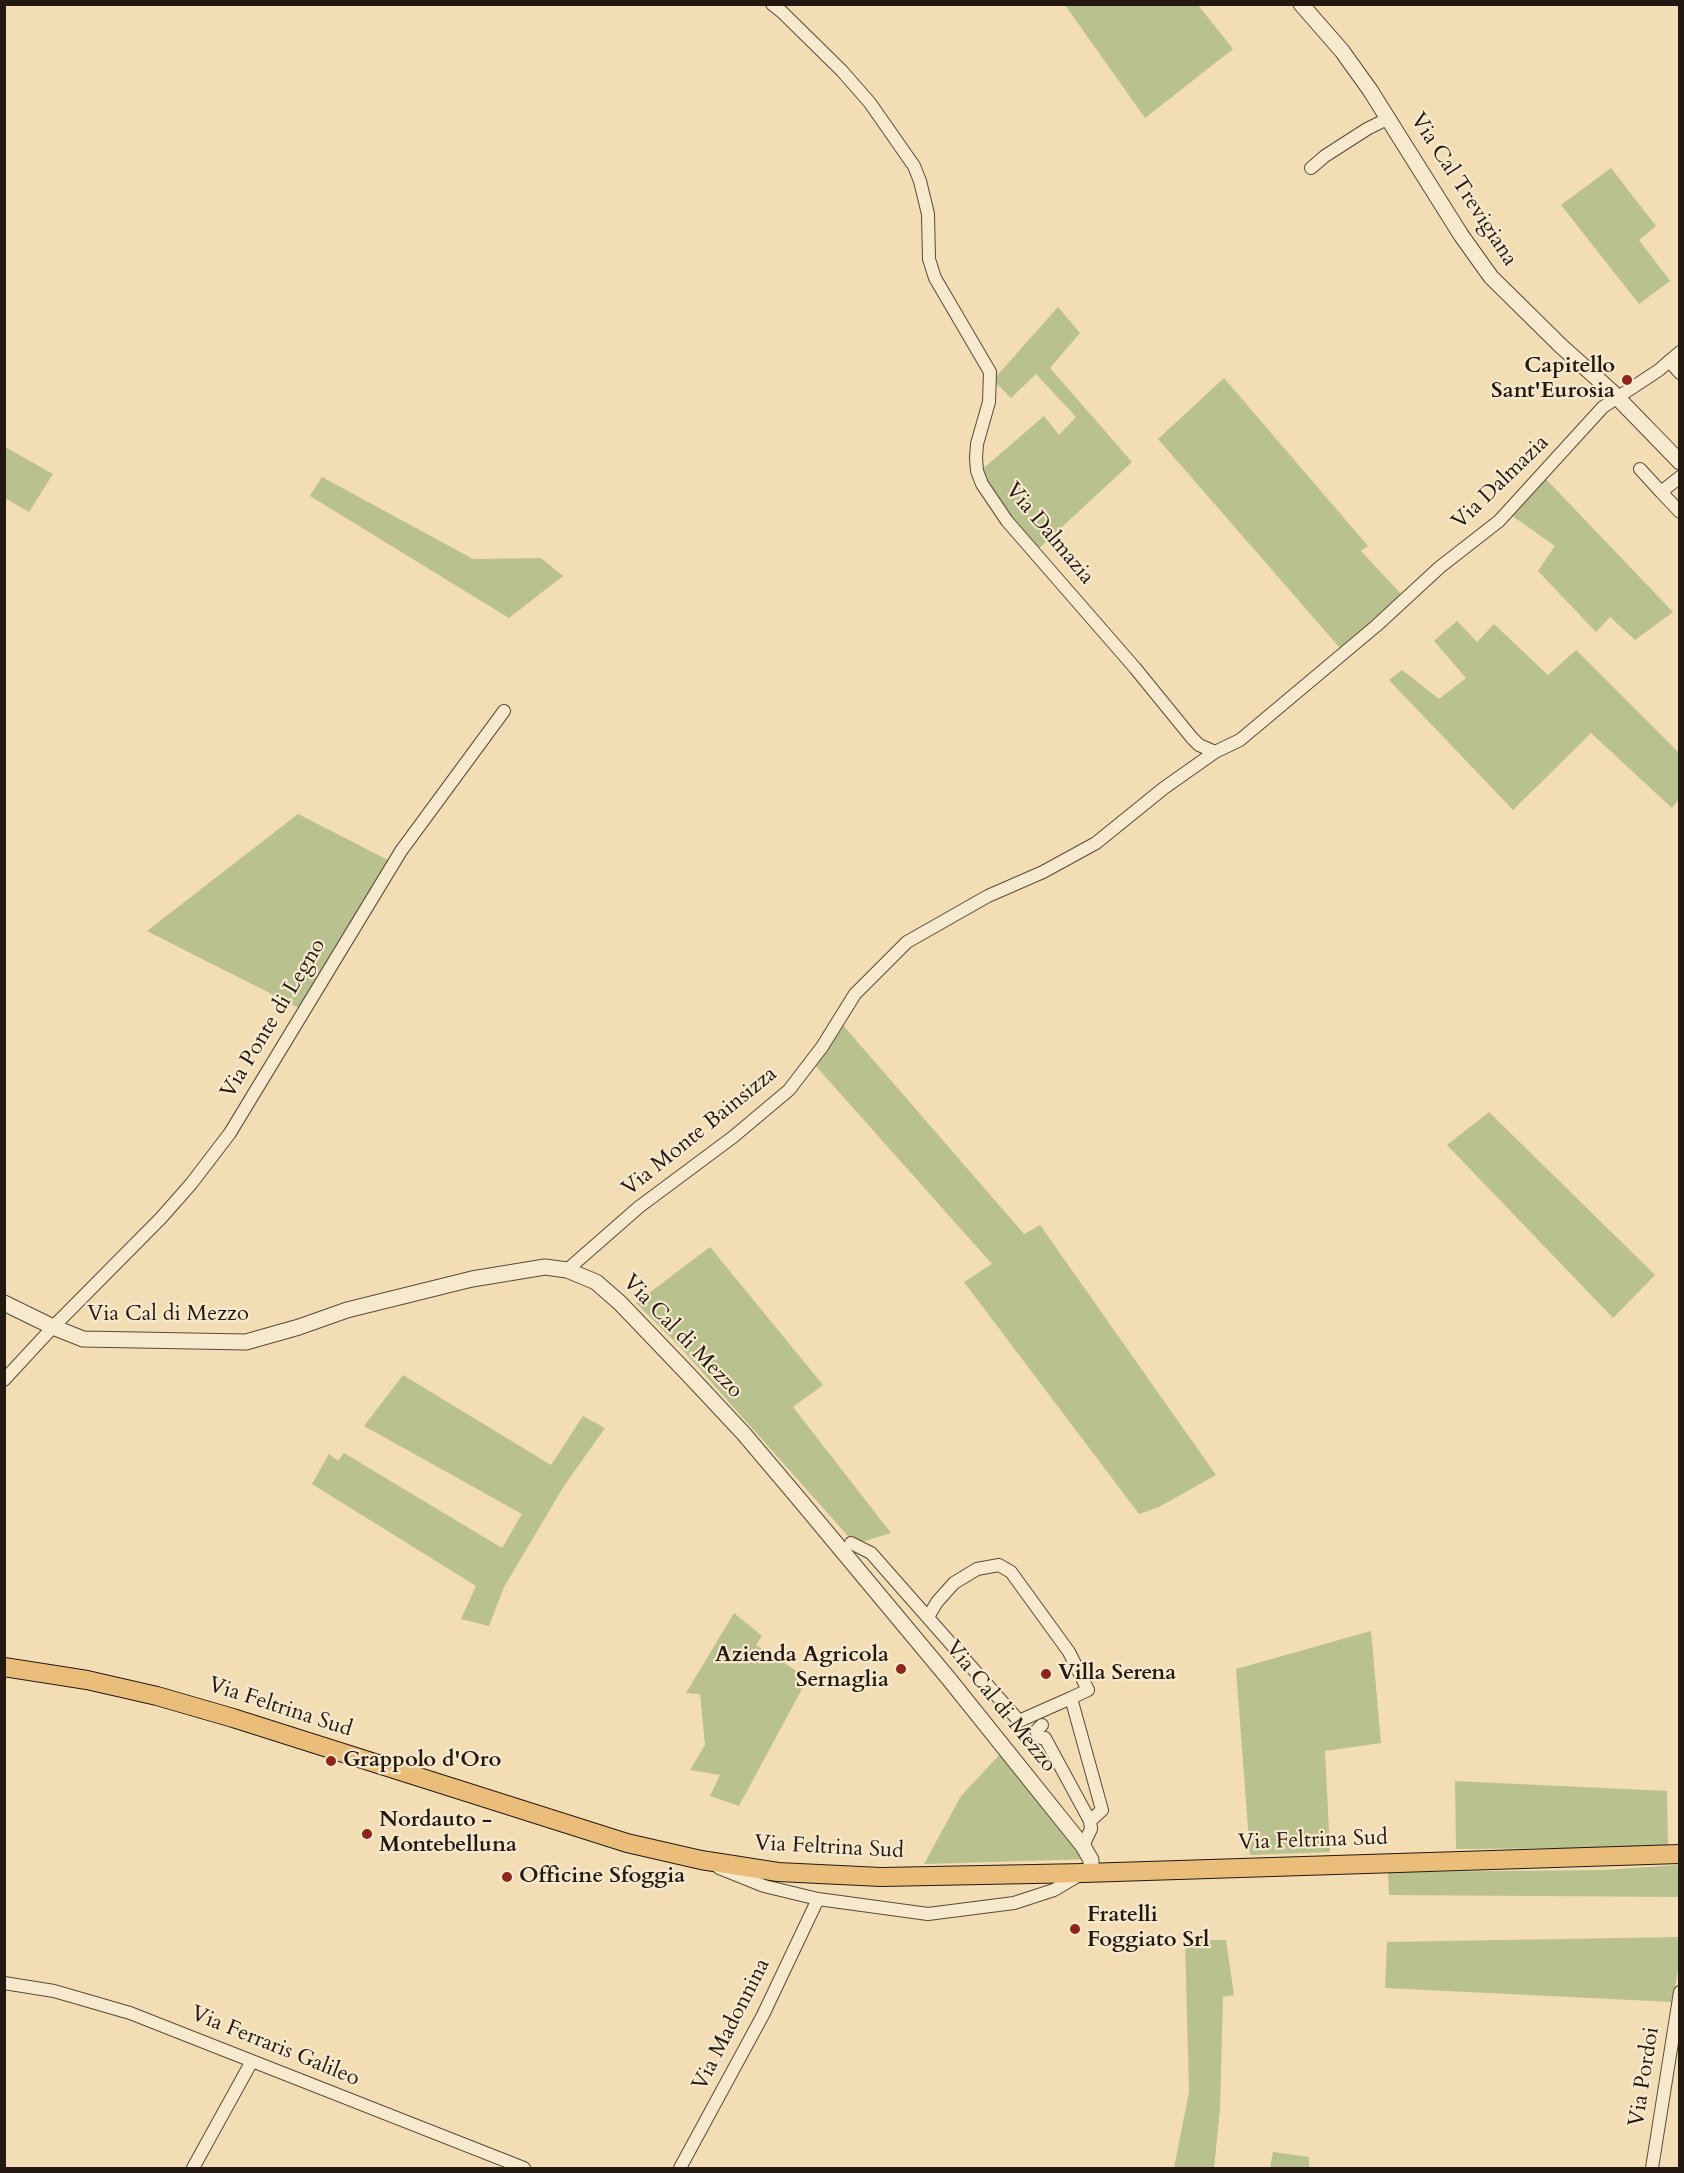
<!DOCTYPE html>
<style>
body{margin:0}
#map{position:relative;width:1684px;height:2173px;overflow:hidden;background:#f3ddb4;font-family:Cardo,serif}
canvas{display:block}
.frame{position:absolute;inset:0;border:6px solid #241910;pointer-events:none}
</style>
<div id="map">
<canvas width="1684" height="2173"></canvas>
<div class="frame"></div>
</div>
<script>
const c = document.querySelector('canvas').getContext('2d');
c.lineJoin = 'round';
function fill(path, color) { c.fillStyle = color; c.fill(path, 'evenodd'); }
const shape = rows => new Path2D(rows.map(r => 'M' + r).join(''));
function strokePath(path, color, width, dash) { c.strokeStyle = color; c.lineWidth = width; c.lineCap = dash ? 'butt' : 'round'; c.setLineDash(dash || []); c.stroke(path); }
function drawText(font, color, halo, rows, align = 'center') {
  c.font = font + ' Cardo,serif'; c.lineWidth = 4.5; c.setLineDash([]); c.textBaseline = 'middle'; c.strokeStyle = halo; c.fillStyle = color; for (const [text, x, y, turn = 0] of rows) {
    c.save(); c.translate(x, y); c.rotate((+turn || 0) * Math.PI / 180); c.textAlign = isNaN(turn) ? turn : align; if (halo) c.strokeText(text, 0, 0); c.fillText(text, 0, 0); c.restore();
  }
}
fill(shape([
 [1065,5,1198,5,1233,49,1145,118],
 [1611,168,1656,226,1639,240,1670,281,1639,304,1561,205],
 [1058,307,1080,333,1050,368,1132,462,1035,552,978,473,1044,416,1059,435,1076,417,1036,374,1011,398,993,380],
 [1224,378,1368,546,1361,551,1402,595,1340,648,1158,439],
 [5,447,53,474,29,512,5,498],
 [322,477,473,559,541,558,563,576,509,618,310,496],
 [1544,477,1673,612,1635,640,1610,617,1596,632,1538,571,1555,546,1511,515],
 [1457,621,1477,642,1494,624,1548,675,1576,650,1679,753,1679,799,1672,808,1591,733,1513,810,1389,680,1402,670,1439,699,1466,678,1434,641],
 [298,814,394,863,305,1011,147,931],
 [842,1024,1024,1234,1040,1225,1216,1475,1159,1507,1139,1514,964,1282,992,1264,814,1064],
 [1489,1112,1655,1275,1613,1318,1447,1145],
 [710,1247,823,1385,793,1407,891,1533,855,1544,680,1347,636,1303],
 [403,1375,551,1465,583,1416,605,1428,564,1486,504,1587,489,1626,461,1619,476,1586,312,1484,329,1454,338,1461,344,1453,502,1548,522,1514,364,1426],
 [734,1613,762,1636,756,1645,820,1686,803,1687,739,1806,710,1796,720,1775,690,1770,705,1745,700,1694,686,1693],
 [1371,1631,1381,1743,1325,1751,1330,1852,1250,1855,1236,1669],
 [1003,1751,1091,1859,924,1864,961,1796],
 [1455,1781,1667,1791,1668,1845,1603,1848,1456,1849],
 [1679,1865,1679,1897,1389,1895,1388,1872,1603,1870],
 [1679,1937,1679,1963,1673,2002,1385,1988,1387,1942],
 [1185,1940,1226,1940,1234,1995,1223,1997,1220,2109,1214,2168,1174,2168,1189,2092],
 [1273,2152,1309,2157,1309,2168,1270,2168]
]), '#b9c18e');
const minor = shape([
 [772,4,782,12,842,71,870,103,914,166,920,181,928,214,929,259,935,278,990,372,989,402,977,444,976,458,977,471,982,484,1007,521,1135,668,1192,738,1199,745,1215,752,1240,740,1376,626,1440,567,1499,521,1603,407,1659,370,1680,352],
 [1311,168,1325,156,1367,129,1389,118],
 [1669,361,1680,373],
 [1640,469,1661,492,1680,477],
 [1661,492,1680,512],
 [567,1270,639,1207,733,1137,789,1090,822,1047,855,994,907,942,988,896,1043,872,1096,843,1164,788,1215,752],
 [4,1380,53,1327,161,1218,191,1184,230,1133,401,851,504,711],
 [851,1543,871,1553,1019,1721,1071,1698,1102,1810,1090,1821,1091,1829,1083,1846],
 [928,1617,937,1602,954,1583,977,1569,999,1565,1011,1572,1069,1652,1088,1690,1071,1698],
 [1042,1725,1037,1730,1037,1734,1041,1738,1045,1738,1090,1821],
 [719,1868,764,1886,818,1899,928,1914,1014,1903,1054,1890,1081,1874],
 [4,1983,54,1991,130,2013,524,2168],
 [193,2168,252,2061],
 [680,2168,763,2015,818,1899],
 [1652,2168,1680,1992]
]);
const tertiary = shape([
 [1301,4,1342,51,1370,90,1461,235,1491,277,1561,346,1610,390,1680,462],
 [4,1303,53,1327,83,1339,246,1342,299,1327,347,1310,472,1279,545,1267,567,1270,596,1282,620,1303,688,1374,744,1434,799,1499,949,1679,1083,1846,1091,1860,1091,1873]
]);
const primary = shape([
 [4,1667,87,1680,157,1696,233,1718,627,1843,701,1860,778,1872,881,1877,1084,1873,1680,1854]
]);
strokePath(minor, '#584a39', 14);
strokePath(tertiary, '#584a39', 17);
strokePath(primary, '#241910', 20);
strokePath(minor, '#f7e9ce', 12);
strokePath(tertiary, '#f7e9ce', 15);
strokePath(primary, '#eabe7a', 18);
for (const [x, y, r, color] of [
 [1627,380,6,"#8f2418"],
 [901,1669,6,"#8f2418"],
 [1046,1674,6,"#8f2418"],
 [331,1761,6,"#8f2418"],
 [367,1834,6,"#8f2418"],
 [507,1877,6,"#8f2418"],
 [1075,1929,6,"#8f2418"]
]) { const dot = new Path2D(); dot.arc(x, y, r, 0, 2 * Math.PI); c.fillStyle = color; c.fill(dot); strokePath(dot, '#f7e9ce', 2); }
drawText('22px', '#241910', '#f7e9ce', [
 ["Via Cal Trevigiana",1463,190,57],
 ["Via Dalmazia",1501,483,-44],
 ["Via Dalmazia",1049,534,50],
 ["Via Ponte di Legno",274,1019,-59],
 ["Via Monte Bainsizza",700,1132,-39],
 ["Via Cal di Mezzo",168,1315],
 ["Via Cal di Mezzo",682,1337,46],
 ["Via Cal di Mezzo",1000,1707,51],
 ["Via Feltrina Sud",280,1708,18],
 ["Via Feltrina Sud",1313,1841,-2],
 ["Via Feltrina Sud",829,1848,3],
 ["Via Madonnina",732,2025,-63],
 ["Via Ferraris Galileo",275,2047,22],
 ["Via Pordoi",1645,2077,-81]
]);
drawText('bold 22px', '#241910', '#f7e9ce', [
 ["Capitello",1615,367,"right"],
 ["Sant'Eurosia",1615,392,"right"],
 ["Azienda Agricola",889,1656,"right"],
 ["Sernaglia",889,1681,"right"],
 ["Villa Serena",1058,1674],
 ["Grappolo d'Oro",343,1761],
 ["Nordauto -",379,1821],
 ["Montebelluna",379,1846],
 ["Officine Sfoggia",519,1877],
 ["Fratelli",1087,1916],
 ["Foggiato Srl",1087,1941]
], 'left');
</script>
